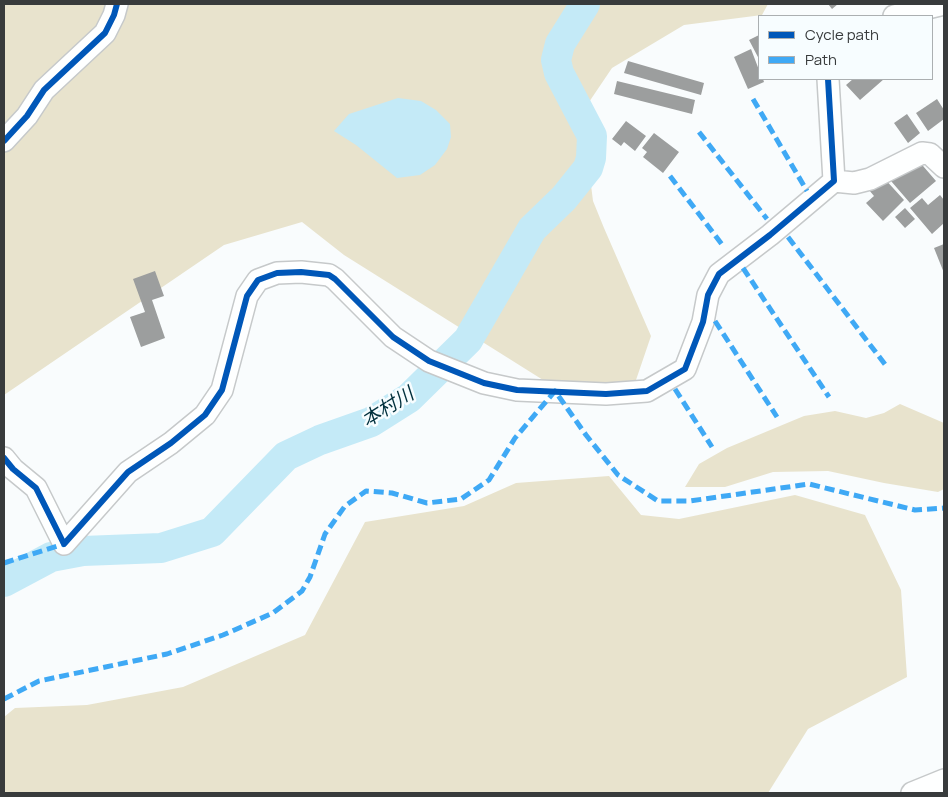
<!DOCTYPE html>
<meta charset="utf-8">
<style>
body{margin:0}
#map{position:relative;width:948px;height:797px;overflow:hidden;background:#f9fcfd;font-family:Manrope,sans-serif}
canvas{display:block}
.frame{position:absolute;inset:0;border:5px solid #383b3c;pointer-events:none}
.legend{position:absolute;left:758px;top:15px;width:175px;height:65px;box-sizing:border-box;background:#f7fdff;border:1px solid #abafb1;margin:0;padding:6px 9px;list-style:none;font-size:15px;color:#383b3c}
.legend li{display:flex;align-items:center;gap:10px;height:25px}
.legend b{width:25px;border:1px solid #abafb1}
</style>
<div id="map">
<canvas width="948" height="797"></canvas>
<div class="frame"></div>
<ul class="legend">
<li><b style="height:6px;background:#0057b8"></b>Cycle path</li>
<li><b style="height:6px;background:#3fa9f5"></b>Path</li>
</ul>
</div>
<script>
const c = document.querySelector('canvas').getContext('2d');
c.lineJoin = 'round';
function fill(path, color) { c.fillStyle = color; c.fill(path, 'evenodd'); }
const shape = rows => new Path2D(rows.map(r => 'M' + r).join(''));
function strokePath(path, color, width, dash) { c.strokeStyle = color; c.lineWidth = width; c.lineCap = dash ? 'butt' : 'round'; c.setLineDash(dash || []); c.stroke(path); }
function drawText(font, color, halo, rows, align = 'center') {
  c.font = font + ' Manrope,"Noto Sans JP",sans-serif'; c.lineWidth = 5; c.setLineDash([]); c.textBaseline = 'middle'; c.strokeStyle = halo; c.fillStyle = color; for (const [text, x, y, turn = 0] of rows) {
    c.save(); c.translate(x, y); c.rotate((+turn || 0) * Math.PI / 180); c.textAlign = isNaN(turn) ? turn : align; if (halo) c.strokeText(text, 0, 0); c.fillText(text, 0, 0); c.restore();
  }
}
fill(shape([
 [4,4,768,4,762,15,684,25,612,68,587,105,590,177,593,201,604,228,651,336,636,380,605,386,551,385,344,255,302,222,224,245,4,395],
 [900,404,944,423,944,489,938,492,884,483,828,471,773,472,725,487,685,487,699,464,727,448,804,416,835,411,866,418,884,413],
 [609,476,641,515,679,519,795,495,865,515,901,590,907,677,808,729,768,793,4,793,4,717,15,708,87,705,183,687,305,635,365,522,464,506,516,483]
]), '#e8e3cd');
fill(shape([
 [398,98,421,101,436,110,450,124,451,137,447,149,435,165,420,175,397,178,356,145,334,131,349,114]
]), '#c4eaf7');
strokePath(shape([
 [4,582,51,557,83,551,161,548,212,532,286,456,320,440,371,422,409,398,468,340,532,229,564,198,588,168,591,158,592,136,559,73,556,60,560,44,585,4]
]), '#c4eaf7', 30);
fill(shape([
 [828,4,838,4,832,9],
 [759,35,759,59,749,40],
 [751,49,759,70,759,79,763,79,764,82,748,89,734,57],
 [628,61,704,83,701,95,624,73],
 [853,79,884,79,860,100,846,85],
 [617,81,695,100,692,114,614,94],
 [937,99,944,110,944,119,928,131,916,113],
 [907,114,920,133,908,143,894,123],
 [626,121,646,136,635,151,624,142,621,146,612,139],
 [654,133,679,152,663,173,643,157,647,152,642,148],
 [917,159,936,181,910,203,891,181],
 [883,177,904,200,883,221,866,203,874,196,869,190],
 [940,195,944,200,944,223,932,234,910,208,922,198,928,205],
 [905,208,915,219,905,228,895,217],
 [944,244,944,273,934,248],
 [155,271,164,296,152,300,165,338,141,347,130,317,145,312,133,279]
]), '#9c9e9e');
const minor = shape([
 [894,16,944,4],
 [4,141,27,116,44,90,105,33,114,15,117,4],
 [834,181,854,183,870,179,922,153,930,154,944,167],
 [4,458,13,469,36,488,64,544,128,472,171,443,205,415,222,390,247,296,258,280,277,273,301,272,329,275,335,279,393,337,429,361,484,383,517,390,606,394,647,391,685,369,703,322,708,295,719,274,770,235,834,181,828,79],
 [912,793,944,780]
]);
strokePath(minor, '#c6c9ca', 24);
strokePath(minor, '#feffff', 21);
strokePath(shape([
 [753,99,807,191],
 [699,132,767,219],
 [670,176,724,247],
 [788,237,887,367],
 [743,268,829,397],
 [715,321,777,417],
 [675,389,712,447],
 [4,563,64,544],
 [4,699,39,681,167,654,223,635,273,613,302,591,310,577,325,534,345,506,366,491,392,493,427,503,461,499,489,480,515,438,555,391,586,435,618,475,658,501,690,501,809,484,915,510,944,508]
]), '#3fa9f5', 5, [10, 5]);
strokePath(shape([
 [4,141,27,116,44,90,105,33,114,15,117,4],
 [4,458,13,469,36,488,64,544,128,472,171,443,205,415,222,390,247,296,258,280,277,273,301,272,329,275,335,279,393,337,429,361,484,383,517,390,606,394,647,391,685,369,703,322,708,295,719,274,770,235,834,181,828,79]
]), '#0057b8', 6);
drawText('italic 19px', '#00303d', '#f7fdff', [
 ["本村川",388,408,-32]
]);
</script>
